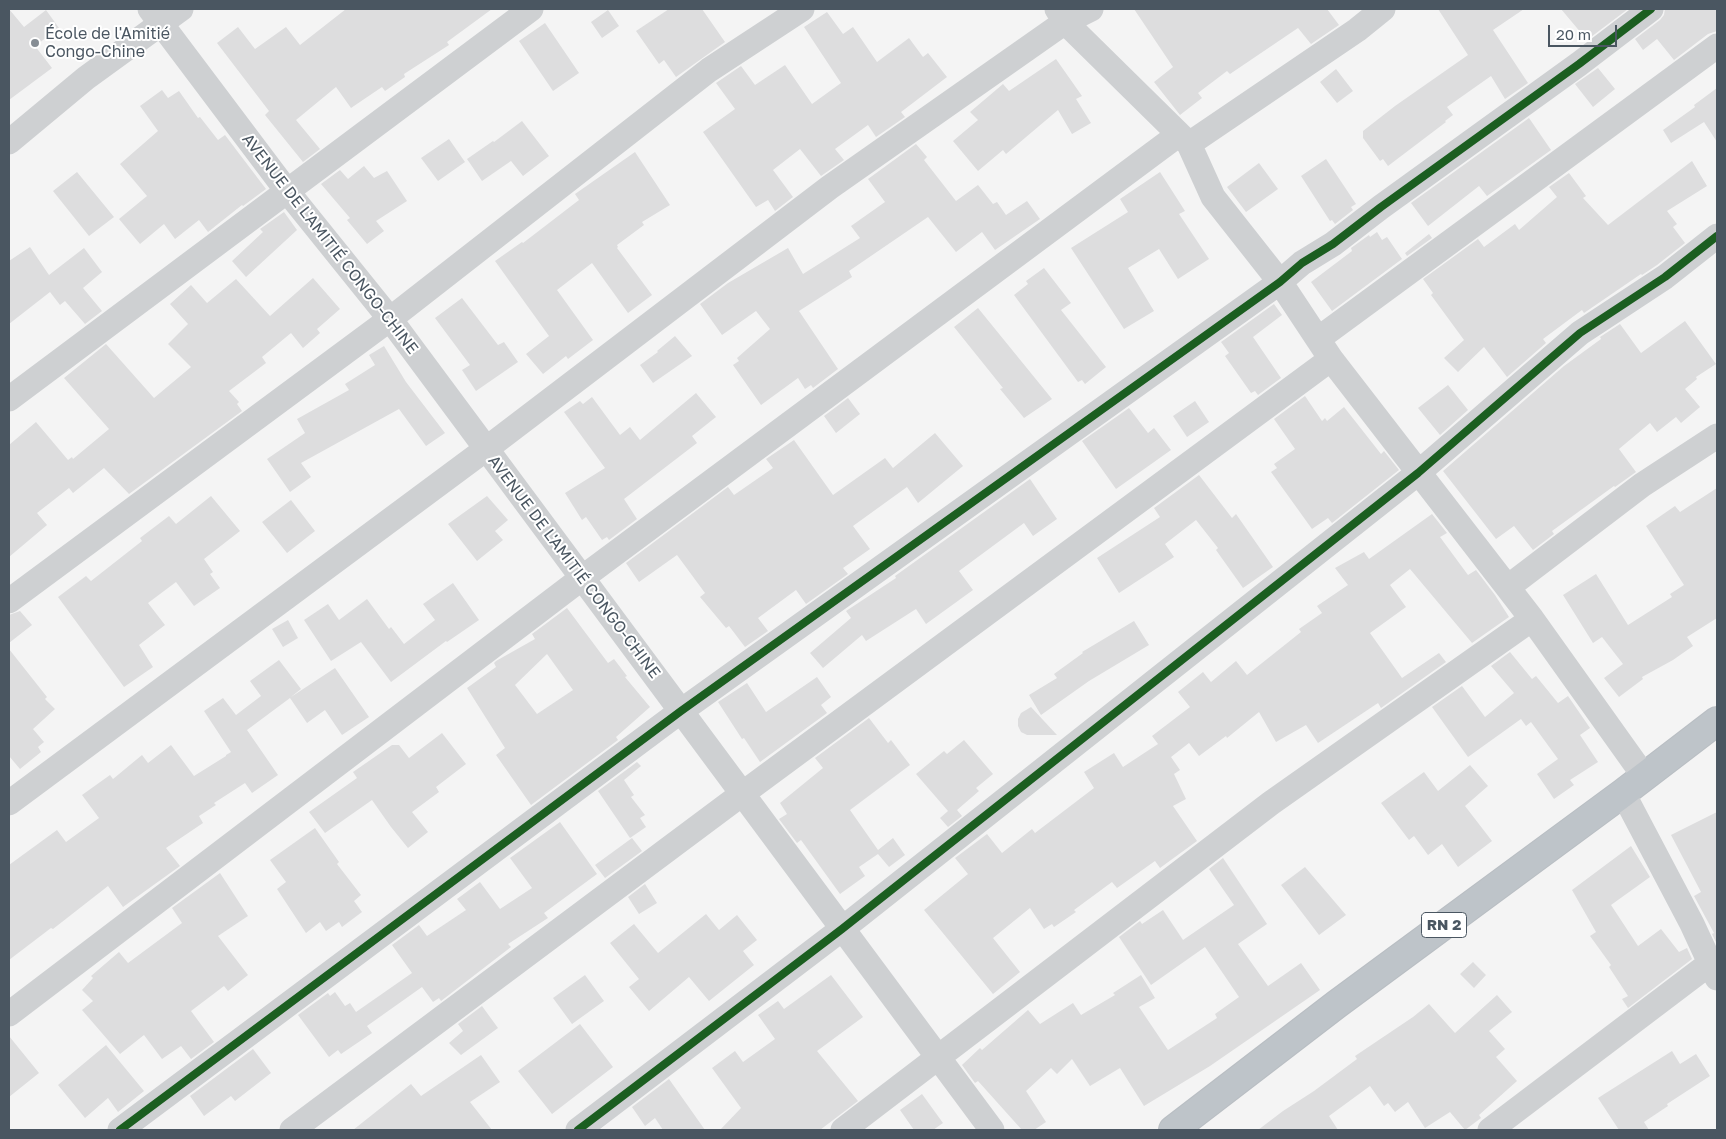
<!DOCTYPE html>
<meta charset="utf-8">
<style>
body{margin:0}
#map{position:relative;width:1726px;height:1139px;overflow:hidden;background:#f4f4f4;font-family:"Golos Text",sans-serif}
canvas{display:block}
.frame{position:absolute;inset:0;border:10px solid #4a5661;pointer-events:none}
.scale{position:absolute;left:1548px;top:25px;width:69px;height:22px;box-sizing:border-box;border:2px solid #4a5661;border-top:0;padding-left:6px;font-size:15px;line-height:18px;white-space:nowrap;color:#4a5661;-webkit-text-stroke:4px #fff;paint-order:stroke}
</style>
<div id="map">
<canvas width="1726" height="1139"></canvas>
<div class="frame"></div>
<div class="scale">20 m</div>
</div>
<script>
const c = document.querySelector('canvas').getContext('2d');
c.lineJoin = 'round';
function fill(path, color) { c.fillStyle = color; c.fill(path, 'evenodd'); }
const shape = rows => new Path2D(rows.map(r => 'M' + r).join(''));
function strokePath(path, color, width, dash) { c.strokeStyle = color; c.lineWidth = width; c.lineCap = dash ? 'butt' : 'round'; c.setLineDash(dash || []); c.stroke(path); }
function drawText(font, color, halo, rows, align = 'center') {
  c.font = font + ' "Golos Text",sans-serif'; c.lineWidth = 4; c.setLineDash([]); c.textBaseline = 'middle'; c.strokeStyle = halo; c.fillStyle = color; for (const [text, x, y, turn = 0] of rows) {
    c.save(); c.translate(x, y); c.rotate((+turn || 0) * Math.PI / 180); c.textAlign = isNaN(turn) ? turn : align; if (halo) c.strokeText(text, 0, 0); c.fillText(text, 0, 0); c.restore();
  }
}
fill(shape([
 [9,9,24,27,46,10,59,28,35,46,52,68,9,100],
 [346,9,492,9,447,42,449,45,404,74,405,77,385,91,382,87,351,108,336,87,296,120,320,149,303,162,265,115,269,111,217,43,238,27,255,49,286,27,300,45],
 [669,9,702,9,725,42,676,77,664,60,659,64,636,31],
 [1134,9,1327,9,1339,25,1311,44,1298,28,1230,74,1227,71,1198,93,1202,98,1180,115,1154,82,1173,67],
 [1438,9,1524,9,1493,30,1528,83,1505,99,1491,76,1447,107,1453,115,1445,121,1446,122,1388,166,1383,159,1380,161,1363,138,1363,131,1395,106,1468,55],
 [1561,9,1628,9,1587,40],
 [1665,9,1717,9,1717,31,1708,34,1674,60,1657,39,1643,50,1635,39,1660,20,1664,15],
 [608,10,619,26,602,38,591,22],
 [827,12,843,34,853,27,877,62,909,38,923,57,928,53,947,77,901,112,905,117,876,137,868,125,835,149,844,160,821,176,800,149,773,170,793,197,775,211,768,200,756,207,703,132,735,109,716,83,741,66,755,85,785,65,812,104,841,83,804,27],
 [545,23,579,73,553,91,519,41],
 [1056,59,1082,96,1076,99,1091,123,1072,134,1058,110,1006,154,1003,150,978,171,953,141,978,120,970,112,1003,84,1009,91],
 [1598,68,1615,89,1593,107,1575,84],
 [1336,69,1353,91,1337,103,1320,82],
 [1717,88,1717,142,1704,122,1671,143,1663,130,1695,107,1694,105],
 [162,90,168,98,179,91,198,118,200,117,218,140,225,135,266,189,243,206,242,205,208,232,199,220,175,239,164,224,140,244,119,219,147,196,120,164,158,131,140,106],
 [1529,118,1551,150,1487,196,1479,186,1428,226,1411,203],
 [522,121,549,156,523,176,511,161,482,181,467,159,493,141,494,142],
 [449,139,465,162,438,181,421,158],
 [916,144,927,157,924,160,956,201,978,185,993,204,997,202,1006,215,1027,201,1040,219,995,250,982,232,956,252,928,217,849,271,852,277,799,311,838,369,813,388,811,385,805,389,798,378,761,405,733,365,739,361,737,358,770,329,756,311,722,335,700,304,728,283,788,248,803,274,860,238,851,226,885,202,868,179],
 [635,152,670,205,642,222,644,225,617,245,618,247,617,248,652,295,628,313,592,263,557,290,593,340,568,359,566,356,543,374,526,354,549,336,495,261,522,242,523,243,579,200,575,194],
 [1326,159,1356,204,1351,207,1353,210,1335,224,1332,220,1330,221,1301,176],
 [1692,161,1707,186,1667,211,1677,224,1673,227,1685,243,1657,265,1642,275,1641,274,1584,313,1582,310,1543,339,1546,343,1507,377,1484,347,1458,372,1444,358,1464,340,1431,295,1433,293,1423,279,1478,239,1484,247,1515,224,1519,230,1557,197,1549,187,1569,173,1586,196,1583,198,1608,225],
 [1259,163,1278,189,1246,212,1227,187],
 [364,166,374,178,387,171,407,201,376,221,384,231,367,244,347,220,350,218,321,184,340,170,348,179],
 [77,172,114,217,89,236,53,191],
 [1160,172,1185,211,1179,214,1209,259,1178,279,1159,249,1128,268,1154,311,1124,329,1071,248,1128,212,1120,199],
 [284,212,297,230,246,277,232,261,263,232,260,229],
 [1377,232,1382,240,1387,237,1402,259,1332,311,1311,282,1352,251,1351,248,1369,235,1370,237],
 [1429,234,1432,238,1407,256,1405,253],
 [30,247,49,275,84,248,102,272,83,288,102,311,85,324,65,301,60,305,50,292,9,324,9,261],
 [1044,268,1071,303,1061,310,1106,367,1085,384,1082,380,1078,382,1014,295,1028,284,1026,281],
 [313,278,340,309,317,329,320,333,303,348,291,333,262,357,266,363,229,391,239,402,237,404,242,411,129,494,104,468,73,493,69,488,37,513,47,525,9,557,9,445,36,422,68,460,72,457,73,459,109,429,64,378,106,344,154,398,191,367,168,344,188,324,170,304,191,285,207,303,236,279,270,316],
 [462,298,498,345,504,342,518,362,476,391,462,370,470,365,435,318],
 [1274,304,1282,315,1253,337,1281,378,1258,395,1255,391,1251,393,1225,356,1229,353,1221,342],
 [978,308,1052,399,1024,418,1000,389,1003,388,954,327],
 [1685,321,1716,364,1696,377,1697,379,1685,389,1700,407,1681,423,1676,417,1657,432,1650,423,1619,449,1636,472,1615,487,1614,486,1552,531,1554,534,1533,550,1514,526,1496,539,1443,471,1564,366,1601,339,1600,337,1620,324,1641,353],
 [675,336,692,356,653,383,640,365,658,352,657,351],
 [384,346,406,382,445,433,426,446,399,409,301,463,311,477,290,492,267,459,305,433,297,419,349,390,345,384,375,365,369,355],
 [1448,385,1468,410,1440,435,1418,408],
 [696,393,716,417,692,436,697,443,624,499,637,519,609,540,607,537,602,540,586,517,582,520,565,493,605,468,564,412,580,401,583,404,592,397,620,435,630,427,640,440],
 [1305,396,1322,421,1325,418,1327,421,1344,407,1381,454,1384,451,1399,470,1332,523,1328,518,1312,529,1271,472,1277,468,1274,464,1295,449,1274,419],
 [848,398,860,414,836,433,824,416],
 [1195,401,1209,422,1187,437,1173,416],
 [1129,408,1148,433,1154,428,1171,450,1116,489,1082,441],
 [935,433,963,466,918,503,907,487,853,526,870,549,843,568,848,574,806,604,796,590,758,618,768,631,745,647,729,626,726,628,700,597,705,593,677,555,639,582,626,563,728,487,734,495,773,468,766,459,794,440,833,495,885,458,893,468],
 [1199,475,1232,518,1236,514,1273,567,1243,588,1216,550,1218,548,1196,520,1165,544,1174,557,1119,593,1097,558,1160,517,1154,508],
 [1030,479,1057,519,1033,536,1024,523,959,571,973,590,926,624,916,609,866,641,862,635,823,668,810,653,851,618,846,611,896,578,895,576],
 [1717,488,1717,618,1687,637,1693,646,1673,660,1642,677,1643,679,1619,697,1604,678,1623,664,1602,637,1593,643,1563,595,1596,574,1628,625,1672,597,1670,594,1684,585,1646,526,1675,506,1680,512],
 [211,496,240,531,204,559,213,572,210,574,220,588,194,606,176,582,148,603,165,625,139,645,153,667,124,687,58,597,86,576,91,581,142,541,140,538,169,516,176,524],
 [487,496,508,520,495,531,503,540,477,561,448,524],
 [291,500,315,531,287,553,262,522],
 [1432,514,1447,533,1440,537,1468,575,1476,570,1495,595,1509,617,1472,643,1410,569,1390,585,1406,607,1370,633,1402,678,1439,653,1446,662,1381,708,1378,703,1318,743,1306,725,1276,742,1259,712,1227,738,1226,736,1199,756,1189,743,1171,757,1180,770,1174,774,1186,799,1173,806,1197,841,1160,868,1155,861,1117,888,1112,882,1074,910,1076,912,1054,927,1052,924,1044,929,1030,908,993,938,1020,972,993,994,924,910,968,874,955,858,987,834,1002,853,1032,829,1035,833,1094,788,1084,772,1114,753,1123,767,1158,744,1152,736,1190,707,1178,692,1203,672,1211,682,1236,661,1247,675,1301,632,1299,629,1322,613,1317,606,1348,585,1335,568,1364,552,1369,559],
 [453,583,479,620,447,642,446,641,391,682,361,642,331,661,304,620,328,604,339,620,367,599,389,629,391,627,404,644,435,620,423,604],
 [567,608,608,663,614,659,627,676,625,677,650,707,616,737,618,740,531,805,496,755,505,748,467,688,496,667,494,663,496,661,535,639,532,634],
 [547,654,573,690,537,714,515,685],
 [20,611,32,625,9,643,9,615],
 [288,620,298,638,283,647,272,629],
 [1134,621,1149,645,1089,681,1041,715,1029,695,1057,678,1054,674,1083,653,1082,652],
 [9,649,47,697,45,699,55,709,33,729,44,742,38,747,41,752,20,769,9,756],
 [1510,652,1532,679,1536,676,1558,703,1568,696,1590,728,1580,735,1598,762,1570,780,1574,785,1554,799,1537,774,1558,759,1531,722,1526,726,1521,719,1468,757,1432,707,1462,686,1485,717,1514,693,1491,666],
 [279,660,301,689,291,697,335,668,369,717,342,735,325,710,307,723,290,698,247,730,278,775,252,793,245,783,214,803,216,805,199,816,203,823,166,848,180,866,123,907,108,886,53,929,51,928,9,960,9,865,57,830,66,842,99,818,82,795,110,775,113,779,142,755,148,763,171,745,194,776,226,756,226,755,231,752,204,711,223,698,236,715,261,696,250,681],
 [817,677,831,697,821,705,827,713,760,762,744,738,742,739,718,702,747,683,766,712],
 [1031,707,1057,735,1027,735,1021,732,1018,726,1018,719,1021,713],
 [869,718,888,743,891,740,910,765,850,810,878,850,893,838,905,855,889,867,878,854,859,867,865,876,840,894,801,840,797,843,779,819,787,814,780,803,823,768,815,758],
 [442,733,466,764,436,787,439,792,412,812,428,832,408,848,391,827,372,800,325,833,309,812,357,778,353,772,392,745,399,745,409,758],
 [964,740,993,774,976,788,979,791,957,810,962,816,948,827,940,818,948,811,916,774,944,751,947,754],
 [637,762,641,766,624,780,634,795,631,797,645,815,640,818,646,827,630,838,598,791],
 [1470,765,1488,786,1465,806,1492,841,1458,867,1442,844,1428,855,1414,836,1409,840,1381,803,1424,772,1438,791],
 [1717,812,1717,944,1712,934,1714,933,1694,896,1701,892,1671,835],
 [560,822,597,874,544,913,548,918,508,944,511,947,441,1001,439,998,433,1002,422,987,367,1026,372,1033,341,1054,338,1050,329,1057,298,1015,328,993,330,996,335,992,345,1006,350,1003,356,1012,412,973,392,945,419,925,427,936,466,910,457,899,480,882,500,909,532,888,510,858],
 [315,828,339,862,337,864,361,895,354,901,362,912,342,927,339,922,326,931,320,922,306,933,277,889,286,882,270,860],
 [632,838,642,851,605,878,595,865],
 [1631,846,1650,877,1611,905,1638,946,1661,929,1679,952,1687,948,1692,959,1628,1008,1622,999,1628,996,1609,967,1611,965,1590,936,1596,932,1572,890],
 [1223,858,1267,924,1238,944,1268,986,1301,963,1320,990,1210,1066,1144,1106,1120,1068,1090,1086,1072,1059,1057,1074,1051,1068,1026,1091,1046,1122,1034,1130,1022,1130,978,1081,975,1083,962,1065,980,1048,982,1050,1028,1010,1040,1024,1073,1003,1081,1015,1115,995,1113,993,1141,975,1155,998,1139,1007,1168,1050,1217,1018,1215,1014,1239,997,1205,947,1151,985,1119,937,1140,921,1142,924,1163,910,1183,940,1234,905,1209,869],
 [1305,867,1346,915,1319,935,1281,885],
 [220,873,248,916,218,936,248,975,228,991,224,986,191,1011,214,1042,191,1059,181,1046,162,1059,144,1035,120,1054,82,1010,93,1001,82,990,93,978,91,976,119,952,128,963,182,923,172,908],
 [645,884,657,903,639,914,628,897],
 [706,914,719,930,737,915,757,940,743,951,754,965,709,1001,689,977,649,1011,629,987,639,979,610,943,634,924,658,953],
 [1473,962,1486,975,1474,988,1460,974],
 [585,975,604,1001,572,1024,553,998],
 [831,975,863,1017,817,1051,858,1101,820,1130,720,1130,741,1108,712,1068,735,1051,743,1062,775,1039,758,1015,778,1001,784,1009],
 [1497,995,1512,1012,1489,1031,1505,1049,1496,1057,1517,1081,1479,1115,1481,1118,1465,1130,1450,1112,1425,1128,1408,1102,1395,1112,1388,1103,1384,1106,1370,1086,1329,1116,1338,1130,1258,1130,1283,1111,1314,1091,1357,1059,1355,1056,1413,1017,1429,1004,1455,1033],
 [482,1006,498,1028,461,1055,449,1043,463,1031,458,1024],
 [580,1024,613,1067,552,1114,518,1071],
 [9,1036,39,1073,9,1097],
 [106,1045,144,1091,118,1112,108,1098,85,1118,58,1085],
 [253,1049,271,1073,235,1101,231,1096,204,1116,190,1096],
 [1672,1051,1680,1064,1696,1054,1710,1076,1667,1104,1668,1106,1644,1122,1649,1130,1619,1130,1598,1098],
 [481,1055,500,1082,470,1102,492,1130,353,1130,411,1084,421,1096],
 [669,1079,705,1130,663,1130,655,1118,645,1126,632,1107],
 [922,1094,943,1123,933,1130,914,1130,900,1110]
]), '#ddddde');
const highway = shape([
 [1173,1130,1337,1004,1623,793,1717,721]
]);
strokePath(highway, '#b9bec3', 30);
strokePath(shape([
 [150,9,287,191,390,319,992,1130],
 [1057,9,1065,22,1189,144,1213,197,1280,282,1331,359,1532,619,1644,776],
 [9,142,86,78,181,9],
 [1189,144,1357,30,1383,9],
 [1318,339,1717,46],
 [9,399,531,9],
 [1508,587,1642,485,1717,436],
 [9,601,390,319,709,70,802,9],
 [1623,793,1692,924,1717,978],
 [9,803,486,449,830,187,1065,22,1091,9],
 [9,1014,582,578,1178,135],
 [120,1130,681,711,1280,282,1302,263,1333,244,1381,207,1579,64,1651,9],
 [292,1130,742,794,1331,359],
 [578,1130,842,929,1418,473,1580,333,1665,277,1717,236],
 [843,1130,1271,803,1532,619],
 [1490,1130,1717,958]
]), '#ced0d2', 25);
strokePath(highway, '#bec4c9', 28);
strokePath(shape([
 [120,1130,681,711,1280,282,1302,263,1333,244,1381,207,1579,64,1651,9],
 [578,1130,842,929,1418,473,1580,333,1665,277,1717,236]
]), '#1b5e20', 8);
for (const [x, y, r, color] of [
 [35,43,5,"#868d94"]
]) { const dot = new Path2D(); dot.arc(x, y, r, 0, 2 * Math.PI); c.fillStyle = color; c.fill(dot); strokePath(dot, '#fff', 2); }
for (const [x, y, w] of [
 [1444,925,45]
]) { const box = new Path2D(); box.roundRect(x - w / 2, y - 12.5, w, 25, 4); c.fillStyle = '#fff'; c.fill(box); strokePath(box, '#4a5661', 1); }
drawText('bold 15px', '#4a5661', null, [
 ["RN 2",1444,925]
]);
drawText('16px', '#4a5661', '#fff', [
 ["École de l'Amitié",45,34],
 ["Congo-Chine",45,52]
], 'left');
drawText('16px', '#4a5661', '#fff', [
 ["AVENUE DE L'AMITIÉ CONGO-CHINE",330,244,52],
 ["AVENUE DE L'AMITIÉ CONGO-CHINE",574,567,53]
]);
</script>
